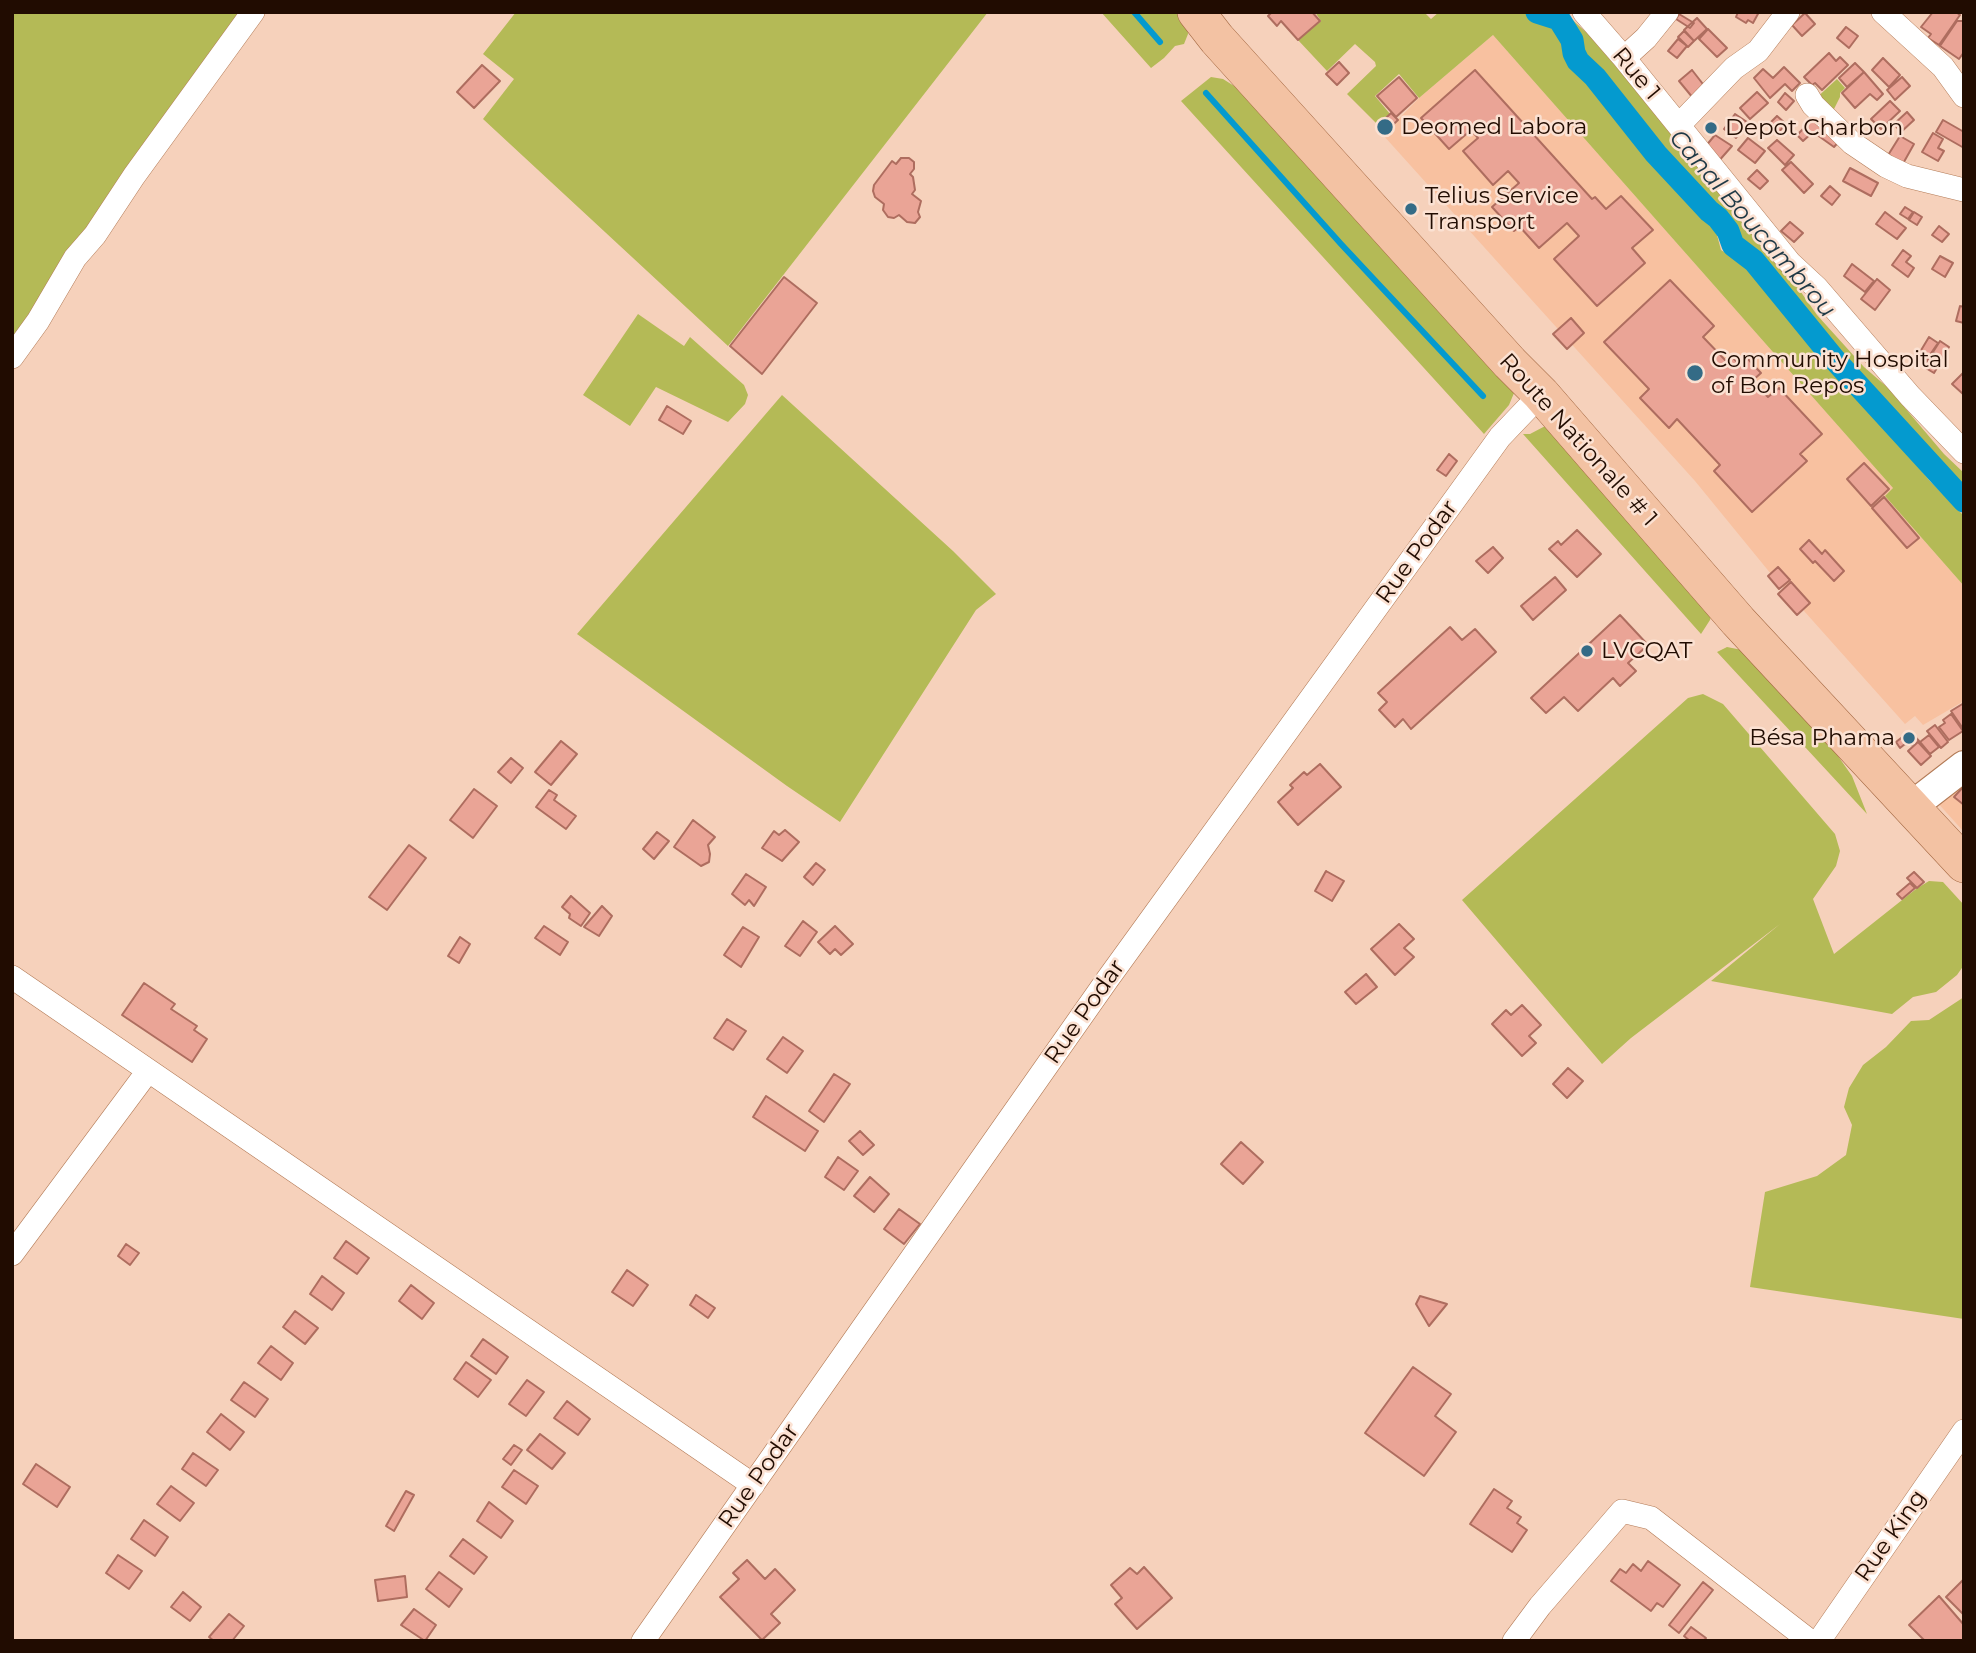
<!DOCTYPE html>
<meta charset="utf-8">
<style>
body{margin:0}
#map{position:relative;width:1976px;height:1653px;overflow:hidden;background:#f6d1bb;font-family:Montserrat,sans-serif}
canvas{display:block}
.frame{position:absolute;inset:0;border:14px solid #210c01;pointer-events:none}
</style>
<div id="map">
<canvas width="1976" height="1653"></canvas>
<div class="frame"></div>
</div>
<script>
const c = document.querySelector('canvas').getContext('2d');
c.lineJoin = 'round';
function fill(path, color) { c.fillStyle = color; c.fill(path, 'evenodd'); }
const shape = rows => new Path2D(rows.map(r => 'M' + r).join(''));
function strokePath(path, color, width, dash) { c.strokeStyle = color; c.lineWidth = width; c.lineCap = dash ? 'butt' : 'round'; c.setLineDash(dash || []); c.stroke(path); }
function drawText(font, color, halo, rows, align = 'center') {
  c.font = font + ' Montserrat,sans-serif'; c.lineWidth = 5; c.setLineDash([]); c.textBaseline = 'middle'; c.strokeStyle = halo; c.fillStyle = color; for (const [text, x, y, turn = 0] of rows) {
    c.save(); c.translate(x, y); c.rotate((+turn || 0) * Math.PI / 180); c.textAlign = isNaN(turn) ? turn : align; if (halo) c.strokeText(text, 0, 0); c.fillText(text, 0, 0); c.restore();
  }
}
fill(shape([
 [1493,35,1893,488,1885,496,1964,586,1964,701,1923,725,1915,716,1905,724,1771,574,1695,481,1383,135,1419,98],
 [1964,778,1964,832,1936,801]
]), '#f8c1a0');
fill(shape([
 [12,12,244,12,12,340],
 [516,12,988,12,728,346,483,119,514,79,483,54],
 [1101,12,1179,12,1187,23,1188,34,1184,44,1175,46,1164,58,1151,68],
 [1315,12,1424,12,1431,19,1439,12,1531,12,1542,22,1554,27,1564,39,1570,56,1586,80,1620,114,1678,186,1694,201,1717,235,1721,250,1756,272,1929,480,1963,515,1964,586,1885,496,1893,488,1493,35,1419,98,1399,74,1375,96,1390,114,1377,124,1347,94,1376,66,1375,62,1355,44,1327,71,1298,40,1321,21],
 [1549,12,1564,12,1589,35,1670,130,1743,216,1742,226,1751,228,1789,275,1817,315,1864,367,1902,400,1905,408,1944,454,1964,473,1964,495,1887,406,1864,388,1764,266,1749,250,1736,242,1719,213,1697,193,1639,124,1623,98,1578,52,1577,40,1567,23],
 [1211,77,1223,79,1239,89,1515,379,1514,393,1509,405,1484,434,1181,101],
 [1837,79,1845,88,1840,93,1840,97,1830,117,1813,101],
 [638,314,684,346,690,337,744,385,748,395,745,404,728,422,656,387,630,426,583,395],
 [782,395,953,551,996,594,976,610,840,822,787,786,577,634],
 [1549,424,1712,613,1710,620,1701,634,1523,434,1530,434],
 [1727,647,1742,650,1831,746,1852,776,1867,814,1717,652],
 [1703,694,1723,704,1835,834,1840,851,1836,866,1813,899,1834,954,1916,889,1929,881,1943,882,1964,905,1964,965,1957,975,1936,992,1913,997,1892,1014,1711,981,1780,924,1631,1038,1602,1064,1462,900,1688,698],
 [1964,997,1964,1319,1750,1287,1765,1192,1817,1176,1846,1155,1852,1125,1844,1107,1849,1088,1863,1065,1886,1047,1911,1021,1929,1020]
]), '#b4ba56');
strokePath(shape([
 [1134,12,1160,42],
 [1206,93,1341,244,1483,396]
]), '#049acf', 6);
strokePath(shape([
 [1537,12,1559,19,1572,40,1574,53,1578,61,1595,77,1656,154,1709,211,1718,218,1728,231,1733,245,1754,261,1834,359,1964,501]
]), '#049acf', 23);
const building = shape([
 [1272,12,1312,12,1320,21,1298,40,1281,21,1277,26,1268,16,1272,12],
 [1738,12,1759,12,1753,23,1748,20,1746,23,1736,17,1738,12],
 [1933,12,1956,12,1960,15,1939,45,1928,38,1931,34,1921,27,1933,12],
 [1805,13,1815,24,1802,36,1792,25,1805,13],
 [1679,14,1694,23,1690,28,1676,19,1679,14],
 [1697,18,1707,29,1694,41,1684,30,1697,18],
 [1957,21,1964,21,1964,52,1959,59,1940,46,1957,21],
 [1846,27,1858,36,1849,48,1837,38,1846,27],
 [1708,29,1727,48,1717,57,1699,39,1708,29],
 [1684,31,1694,41,1688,47,1678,37,1684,31],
 [1678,39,1687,46,1677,58,1668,51,1678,39],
 [1829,53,1836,61,1840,57,1848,65,1822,90,1815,83,1812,85,1804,77,1829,53],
 [1883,58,1900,75,1889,87,1872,70,1883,58],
 [1339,62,1349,73,1337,85,1326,74,1339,62],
 [1855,63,1864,72,1847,87,1839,78,1855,63],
 [482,65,500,81,474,108,457,92,482,65],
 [1784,67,1800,83,1792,91,1785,84,1770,98,1754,78,1763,69,1773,78,1784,67],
 [1475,70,1592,199,1595,197,1606,209,1621,196,1653,230,1632,248,1645,263,1597,306,1554,259,1579,236,1567,223,1539,248,1520,227,1514,231,1492,207,1519,183,1508,171,1493,185,1463,151,1478,138,1471,130,1449,149,1421,118,1475,70],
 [1692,70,1706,88,1693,98,1679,81,1692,70],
 [1864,72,1883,94,1877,100,1870,94,1855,108,1842,93,1864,72],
 [1399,77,1417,98,1396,117,1377,96,1399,77],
 [1902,77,1910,86,1895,100,1887,90,1902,77],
 [1757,92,1768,103,1750,119,1740,108,1757,92],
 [1785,93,1794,101,1786,110,1778,102,1785,93],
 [1890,101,1900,111,1881,129,1871,119,1890,101],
 [1907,112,1914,120,1901,132,1894,124,1907,112],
 [1391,113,1398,120,1383,134,1377,127,1391,113],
 [1735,114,1747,122,1736,138,1724,129,1735,114],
 [1817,115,1843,137,1834,147,1813,132,1803,141,1797,135,1817,115],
 [1777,116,1786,124,1777,134,1768,125,1777,116],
 [1943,120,1964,132,1964,148,1936,132,1943,120],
 [1933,133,1943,139,1938,148,1944,151,1938,161,1922,152,1933,133],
 [1715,135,1732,146,1717,163,1705,147,1715,135],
 [1900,136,1914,144,1900,169,1885,160,1900,136],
 [1748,138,1765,151,1755,163,1738,150,1748,138],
 [1777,140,1794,155,1785,165,1768,148,1777,140],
 [901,158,909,158,914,162,914,169,910,174,913,177,915,190,912,194,921,201,918,212,920,217,915,223,907,222,899,215,894,218,888,217,883,210,884,204,875,197,873,191,874,185,892,161,896,164,901,158],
 [1791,162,1813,184,1804,193,1782,170,1791,162],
 [1850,168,1878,183,1871,196,1843,181,1850,168],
 [1757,170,1768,181,1760,189,1748,179,1757,170],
 [1830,186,1840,195,1832,205,1821,196,1830,186],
 [1905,207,1913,212,1908,219,1900,214,1905,207],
 [1885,212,1906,228,1897,239,1876,224,1885,212],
 [1914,212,1922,217,1917,225,1909,220,1914,212],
 [1790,222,1803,233,1794,242,1781,231,1790,222],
 [1939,226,1949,234,1942,242,1932,235,1939,226],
 [1903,250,1911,256,1906,262,1914,268,1908,277,1892,265,1903,250],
 [1940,256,1953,263,1945,277,1932,269,1940,256],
 [1852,264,1874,281,1865,292,1844,276,1852,264],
 [784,277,817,303,762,374,730,346,784,277],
 [1877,279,1890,290,1875,310,1861,299,1877,279],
 [1670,280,1714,326,1703,337,1726,361,1731,356,1739,364,1746,357,1761,373,1752,381,1768,397,1779,388,1822,434,1800,454,1807,461,1752,512,1714,471,1720,465,1677,419,1669,428,1640,398,1649,389,1604,342,1670,280],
 [1960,306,1964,307,1964,323,1956,321,1960,306],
 [1571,318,1584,333,1567,349,1553,334,1571,318],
 [1929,337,1938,343,1925,362,1917,357,1929,337],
 [1940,341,1949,347,1942,358,1933,352,1940,341],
 [1932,355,1941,361,1934,373,1924,367,1932,355],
 [1964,372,1964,393,1963,394,1952,384,1964,372],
 [667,406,691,421,683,434,659,420,667,406],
 [1449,454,1457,461,1446,476,1437,470,1449,454],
 [1864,463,1889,489,1871,506,1847,479,1864,463],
 [1884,497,1919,538,1907,548,1872,508,1884,497],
 [1577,530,1601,554,1577,577,1549,549,1558,541,1561,545,1577,530],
 [1809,540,1822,554,1825,550,1844,571,1834,581,1815,561,1813,563,1800,549,1809,540],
 [1493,547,1503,558,1488,573,1476,561,1493,547],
 [1778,567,1790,580,1779,589,1768,576,1778,567],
 [1555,577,1566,590,1533,620,1521,606,1555,577],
 [1791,582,1810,603,1797,615,1778,594,1791,582],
 [1620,615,1648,645,1628,663,1636,671,1620,686,1613,678,1578,711,1564,697,1546,713,1531,698,1620,615],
 [1450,627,1462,640,1475,629,1496,652,1411,729,1403,719,1395,727,1379,710,1387,702,1378,693,1450,627],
 [1964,703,1964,730,1951,711,1964,703],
 [1951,714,1963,731,1949,740,1939,727,1945,723,1943,720,1951,714],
 [1935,725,1948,742,1941,748,1927,731,1935,725],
 [1910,731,1919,741,1914,745,1905,744,1900,748,1896,742,1910,731],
 [1929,735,1939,747,1930,754,1920,742,1929,735],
 [561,741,577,754,551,785,535,772,561,741],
 [1918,742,1931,756,1921,765,1908,751,1918,742],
 [511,758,523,768,511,783,498,772,511,758],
 [1320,764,1341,787,1298,825,1278,802,1293,788,1290,785,1304,772,1307,775,1320,764],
 [1964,786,1964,805,1954,797,1964,786],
 [474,789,497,806,473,838,450,820,474,789],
 [549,790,557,795,554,800,576,816,566,829,536,807,549,790],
 [693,820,715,837,708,845,710,854,709,862,701,866,674,847,693,820],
 [785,830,799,842,782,861,762,848,774,831,779,835,785,830],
 [657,832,669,841,654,859,643,849,657,832],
 [409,845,426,858,387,910,369,897,409,845],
 [816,863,825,870,813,885,804,877,816,863],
 [1326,871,1344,881,1332,901,1315,891,1326,871],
 [1914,872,1924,882,1917,888,1907,878,1914,872],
 [746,874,766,887,754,906,749,900,745,905,732,894,746,874],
 [1910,883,1915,888,1902,899,1897,894,1910,883],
 [571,896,590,913,581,926,569,918,570,914,562,907,571,896],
 [602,906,612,916,599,936,584,927,602,906],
 [803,921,817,932,800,956,785,946,803,921],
 [1399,924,1414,939,1404,948,1414,957,1395,975,1371,949,1399,924],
 [544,926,568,942,560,955,535,938,544,926],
 [835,926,853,944,841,955,835,949,830,954,818,942,835,926],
 [743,927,759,937,741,967,724,955,743,927],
 [460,937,470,944,459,963,448,956,460,937],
 [1366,974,1377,987,1356,1004,1345,992,1366,974],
 [144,983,175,1004,171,1009,197,1026,194,1030,207,1039,192,1062,122,1015,144,983],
 [1522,1005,1541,1025,1529,1036,1536,1043,1522,1056,1492,1024,1506,1010,1511,1015,1522,1005],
 [727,1019,746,1031,733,1050,714,1038,727,1019],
 [783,1037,803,1051,787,1073,767,1059,783,1037],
 [1568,1068,1583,1081,1567,1098,1553,1084,1568,1068],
 [834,1074,850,1084,824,1122,809,1111,834,1074],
 [766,1096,818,1131,805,1151,753,1117,766,1096],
 [860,1131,874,1145,863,1155,849,1141,860,1131],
 [1241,1142,1263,1162,1243,1184,1221,1164,1241,1142],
 [838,1157,858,1171,844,1190,825,1177,838,1157],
 [870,1177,889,1194,874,1212,854,1196,870,1177],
 [899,1209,920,1224,904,1244,884,1229,899,1209],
 [346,1241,369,1258,357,1274,334,1258,346,1241],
 [126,1244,139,1253,130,1265,118,1256,126,1244],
 [627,1270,648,1285,633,1306,612,1292,627,1270],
 [322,1276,344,1293,332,1310,310,1294,322,1276],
 [411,1285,434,1303,422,1319,399,1301,411,1285],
 [696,1295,715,1308,708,1318,690,1305,696,1295],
 [1420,1296,1447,1304,1429,1326,1416,1304,1420,1296],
 [295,1311,318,1328,305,1344,283,1327,295,1311],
 [483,1339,508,1357,496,1374,471,1356,483,1339],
 [271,1346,293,1363,281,1380,258,1363,271,1346],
 [466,1362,491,1380,478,1397,454,1379,466,1362],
 [1413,1367,1451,1394,1435,1416,1456,1432,1424,1476,1365,1433,1413,1367],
 [527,1380,544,1392,526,1416,509,1404,527,1380],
 [244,1382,268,1399,255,1417,231,1400,244,1382],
 [567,1401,590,1419,578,1435,554,1418,567,1401],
 [221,1414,244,1432,230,1450,207,1432,221,1414],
 [540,1434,565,1453,552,1469,527,1450,540,1434],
 [514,1445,522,1450,511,1465,503,1459,514,1445],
 [193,1453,218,1470,206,1486,182,1469,193,1453],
 [36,1464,70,1487,57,1507,23,1484,36,1464],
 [514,1470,538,1486,526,1504,502,1487,514,1470],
 [171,1486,194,1503,180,1521,157,1504,171,1486],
 [1494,1489,1512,1501,1507,1508,1521,1517,1517,1523,1527,1530,1512,1552,1470,1524,1494,1489],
 [406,1491,414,1495,394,1531,386,1526,406,1491],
 [489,1502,513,1521,501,1538,477,1521,489,1502],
 [144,1520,168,1537,155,1556,131,1539,144,1520],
 [463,1539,487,1557,474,1574,450,1556,463,1539],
 [118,1555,142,1571,129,1589,106,1573,118,1555],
 [747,1560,765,1579,775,1569,795,1590,771,1614,780,1623,762,1640,720,1597,739,1579,733,1573,747,1560],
 [1648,1561,1680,1585,1663,1607,1657,1603,1651,1611,1611,1581,1620,1569,1626,1573,1633,1564,1641,1571,1648,1561],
 [1144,1567,1172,1598,1137,1629,1115,1604,1122,1598,1111,1585,1130,1568,1137,1574,1144,1567],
 [439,1572,462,1589,449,1607,426,1589,439,1572],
 [405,1576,407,1597,378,1601,375,1580,405,1576],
 [1964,1579,1964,1615,1946,1597,1964,1579],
 [1703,1582,1713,1590,1679,1633,1669,1625,1703,1582],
 [183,1592,201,1607,190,1621,171,1607,183,1592],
 [1939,1596,1964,1625,1963,1641,1925,1641,1909,1625,1939,1596],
 [414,1609,436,1625,425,1641,401,1625,414,1609],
 [229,1614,244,1626,232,1641,214,1641,209,1637,229,1614],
 [1691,1627,1706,1638,1703,1641,1690,1641,1684,1636,1691,1627]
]);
fill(building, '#eaa496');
strokePath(building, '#ae6d5f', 2);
const minor = shape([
 [1584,12,1624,58,1790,263,1817,288,1910,396,1964,452],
 [1883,12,1943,67,1964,96],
 [1624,58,1646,38,1667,12],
 [1807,95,1813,105,1852,143,1886,166,1907,176,1964,190],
 [1679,125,1734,68,1758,51,1788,12],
 [12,357,38,321,75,258,95,235,134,176,253,12],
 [12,977,753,1485],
 [12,1254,148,1071],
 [643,1641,1107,980,1500,437,1541,394],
 [1514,1641,1540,1606,1622,1511,1651,1518,1810,1641],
 [1819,1641,1964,1431]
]);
const tertiary = shape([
 [1911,807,1964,766]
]);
const primary = shape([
 [1196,12,1217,39,1510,363,1541,394,1738,621,1964,864]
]);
strokePath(minor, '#b37b57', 24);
strokePath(tertiary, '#b37b57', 32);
strokePath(primary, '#a46842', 38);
strokePath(minor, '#fff', 23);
strokePath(tertiary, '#fff', 30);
strokePath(primary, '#f3c2a3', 37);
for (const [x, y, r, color] of [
 [1385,127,9,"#346b86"],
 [1711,128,7,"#346b86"],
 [1411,209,7,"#346b86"],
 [1695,373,9,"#346b86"],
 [1587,651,7,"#346b86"],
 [1909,738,7,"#346b86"]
]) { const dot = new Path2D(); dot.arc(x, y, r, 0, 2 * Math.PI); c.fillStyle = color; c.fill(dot); strokePath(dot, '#fbe1d2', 2.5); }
drawText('23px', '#210c01', '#fbe1d2', [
 ["Rue 1",1636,74,50],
 ["Route Nationale # 1",1578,440,48],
 ["Rue Podar",1417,552,-54],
 ["Rue Podar",1085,1012,-55],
 ["Rue Podar",759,1476,-55],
 ["Rue King",1891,1536,-55]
]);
drawText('23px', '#210c01', '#fbe1d2', [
 ["Deomed Labora",1401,127],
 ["Depot Charbon",1725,128],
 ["Telius Service",1425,196],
 ["Transport",1425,222],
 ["Community Hospital",1711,360],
 ["of Bon Repos",1711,386],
 ["LVCQAT",1601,651],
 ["Bésa Phama",1895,738,"right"]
], 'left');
drawText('italic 24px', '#1f3946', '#fbe1d2', [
 ["Canal Boucambrou",1752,224,49]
]);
</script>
